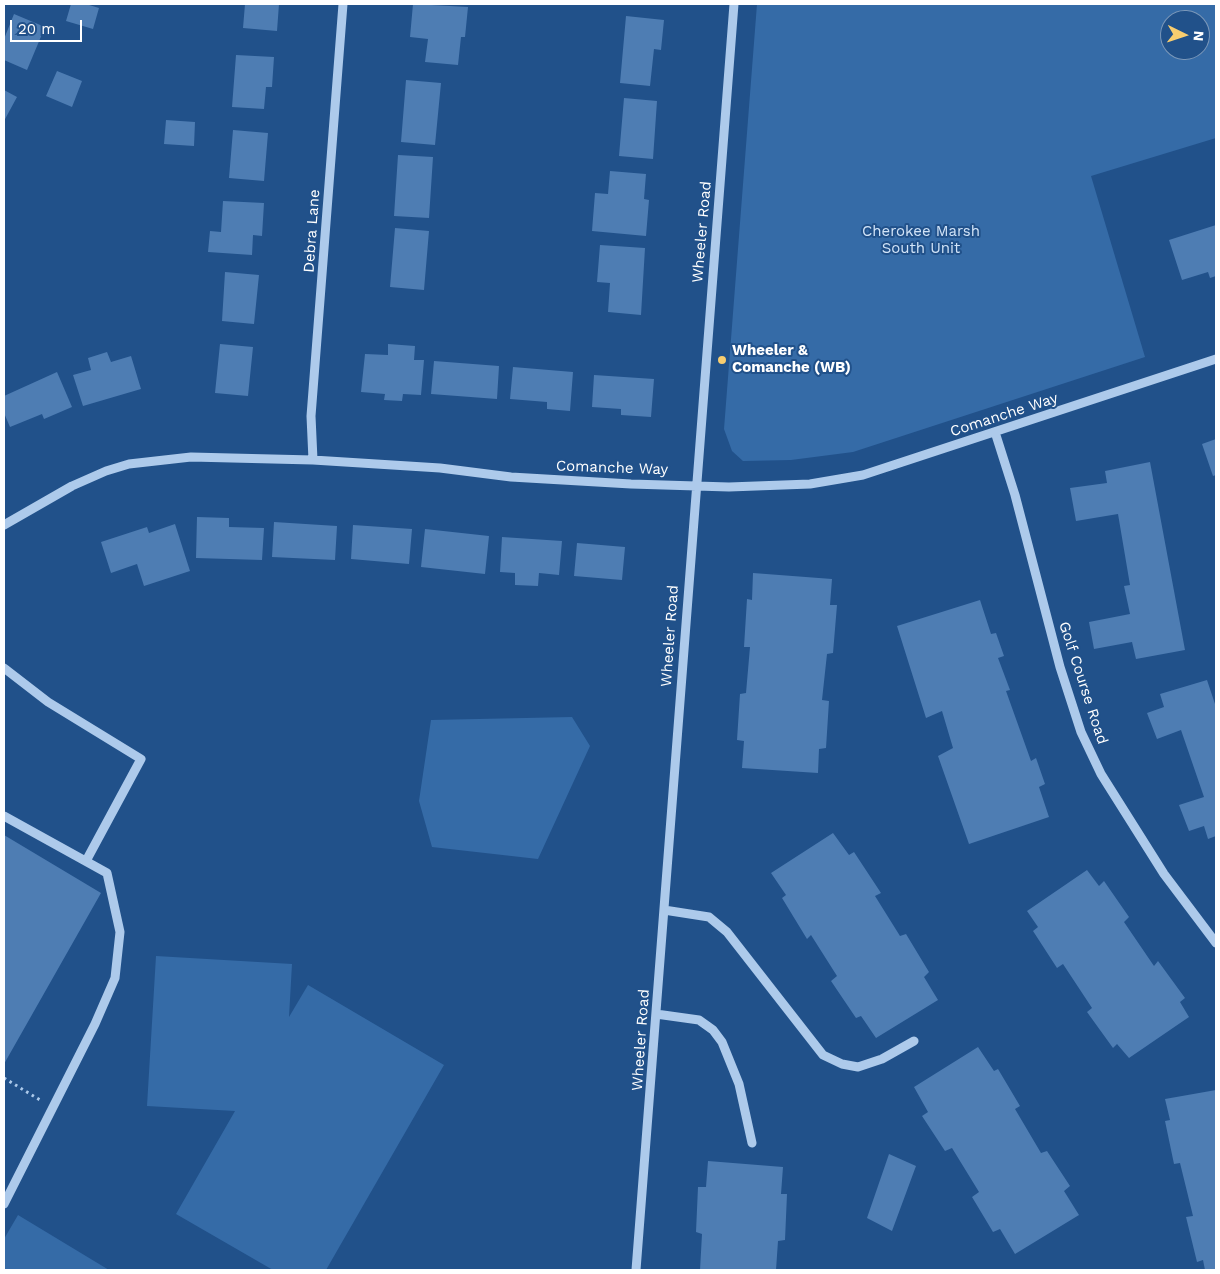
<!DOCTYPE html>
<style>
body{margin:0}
#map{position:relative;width:1220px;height:1274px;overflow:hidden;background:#21518a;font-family:"Work Sans",sans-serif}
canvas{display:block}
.frame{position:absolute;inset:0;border:5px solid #fff;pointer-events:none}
.north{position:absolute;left:1160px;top:10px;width:50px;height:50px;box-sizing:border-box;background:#21518a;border:1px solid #7a97b9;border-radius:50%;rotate:94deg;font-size:14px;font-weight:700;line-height:20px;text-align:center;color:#fff}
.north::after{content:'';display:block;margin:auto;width:18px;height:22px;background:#f8cd6f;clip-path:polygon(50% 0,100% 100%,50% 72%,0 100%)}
.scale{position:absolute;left:10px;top:20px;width:72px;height:22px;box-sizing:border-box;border:2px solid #fff;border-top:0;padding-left:6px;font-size:15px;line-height:18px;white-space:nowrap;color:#fff;-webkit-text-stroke:4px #21518a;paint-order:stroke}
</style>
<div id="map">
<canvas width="1220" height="1274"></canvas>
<div class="frame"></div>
<div class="north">N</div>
<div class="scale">20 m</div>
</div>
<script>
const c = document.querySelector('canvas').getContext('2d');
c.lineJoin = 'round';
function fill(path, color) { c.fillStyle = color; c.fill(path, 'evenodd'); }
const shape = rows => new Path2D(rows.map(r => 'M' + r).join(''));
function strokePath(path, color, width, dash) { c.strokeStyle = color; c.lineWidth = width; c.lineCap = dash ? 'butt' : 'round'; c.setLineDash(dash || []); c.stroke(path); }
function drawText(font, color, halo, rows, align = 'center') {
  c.font = font + ' "Work Sans",sans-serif'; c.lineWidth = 4; c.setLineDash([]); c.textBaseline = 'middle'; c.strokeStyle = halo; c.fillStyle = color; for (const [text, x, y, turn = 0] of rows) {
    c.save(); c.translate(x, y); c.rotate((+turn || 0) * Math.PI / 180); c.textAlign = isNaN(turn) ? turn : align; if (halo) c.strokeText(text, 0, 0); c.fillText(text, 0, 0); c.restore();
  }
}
fill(shape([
 [757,4,1216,4,1216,138,1091,176,1145,357,853,452,791,460,743,461,732,451,724,429],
 [1170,20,1200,20,1200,50,1170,50],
 [572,717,590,746,538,859,432,847,419,801,431,720],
 [156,956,292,964,289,1017,308,985,444,1065,326,1270,273,1270,176,1214,235,1111,147,1106],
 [18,1215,109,1270,4,1270,4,1239]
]), '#356ba7');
fill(shape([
 [71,4,86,4,99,8,93,29,66,21],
 [245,4,279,4,277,31,243,28],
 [413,4,468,7,465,37,461,37,458,65,425,62,428,39,410,37],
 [14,14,45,27,27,70,4,60,4,39],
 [626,16,664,20,661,50,654,49,650,86,620,83],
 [236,55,274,57,272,87,266,87,264,109,232,107],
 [57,71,82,81,72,107,46,96],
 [406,80,441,83,435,145,401,142],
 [4,90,17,97,4,121],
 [624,98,657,101,653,159,619,156],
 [166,120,195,122,194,146,164,144],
 [233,130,268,133,264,181,229,178],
 [398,155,433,157,429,218,394,216],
 [610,171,646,174,644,199,649,200,646,236,592,231,595,193,608,194],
 [223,201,264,203,262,236,253,235,252,255,208,252,210,231,221,232],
 [1216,225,1216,276,1210,278,1208,272,1182,280,1169,240],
 [395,228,429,231,424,290,390,287],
 [600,245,645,248,641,315,608,312,610,283,597,282],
 [225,272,259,275,254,324,222,321],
 [220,344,253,347,248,396,215,393],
 [388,344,415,346,414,360,424,360,421,395,403,394,402,401,384,400,385,394,361,392,365,354,388,355],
 [107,352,111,362,131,356,141,389,83,406,73,375,91,370,88,358],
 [434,361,499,366,497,399,431,394],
 [513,367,573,372,570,411,547,409,547,402,510,399],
 [57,372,72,407,44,419,42,414,10,427,4,413,4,396],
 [594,375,654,379,651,417,621,415,621,409,592,407],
 [1216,439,1216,475,1213,476,1202,444],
 [1150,462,1185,650,1136,659,1132,642,1094,649,1089,622,1130,614,1124,586,1130,585,1118,514,1076,521,1070,488,1107,483,1105,471],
 [197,517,229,518,229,527,264,528,262,560,196,558],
 [274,522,337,526,335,560,272,557],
 [175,524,190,571,144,586,137,564,111,573,101,542,147,527,149,533],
 [353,525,412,529,409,564,351,559],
 [425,529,489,536,485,574,421,567],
 [502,537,562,541,559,575,539,573,538,586,515,585,515,573,500,572],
 [577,543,625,547,622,580,574,576],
 [753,573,832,579,830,605,837,605,833,653,827,654,822,700,829,701,826,748,819,749,818,773,742,768,744,741,737,740,740,694,746,693,750,647,744,647,747,599,752,600],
 [980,600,991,634,996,633,1004,656,998,658,1010,690,1006,691,1031,761,1036,758,1045,784,1039,787,1049,817,969,844,938,756,953,748,942,711,926,718,897,626],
 [1207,680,1216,707,1216,836,1208,839,1204,826,1189,831,1179,805,1204,797,1181,730,1157,739,1147,713,1164,707,1160,694],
 [833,833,849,855,854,852,881,893,875,896,900,936,906,934,929,972,924,977,938,1000,876,1038,861,1016,856,1018,831,981,837,976,811,935,807,939,782,898,786,895,771,873],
 [4,835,101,893,4,1064],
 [1087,870,1099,886,1104,881,1129,917,1124,922,1154,966,1158,961,1185,998,1180,1002,1189,1017,1129,1058,1117,1044,1113,1048,1087,1012,1092,1008,1063,964,1057,968,1033,931,1038,927,1027,911],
 [978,1047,994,1071,998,1069,1020,1106,1015,1109,1041,1153,1047,1151,1070,1186,1064,1191,1079,1215,1015,1254,1000,1229,993,1232,972,1197,979,1192,952,1148,945,1151,922,1116,928,1112,914,1087],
 [1216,1090,1216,1270,1205,1270,1203,1260,1197,1262,1186,1217,1193,1216,1180,1163,1174,1164,1165,1121,1170,1120,1165,1099],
 [889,1154,916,1166,892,1231,867,1218],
 [708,1161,783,1167,781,1194,787,1194,785,1240,778,1241,776,1270,700,1270,702,1234,696,1232,698,1187,706,1187]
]), '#4e7db3');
strokePath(shape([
 [4,1078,40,1100]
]), '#adcaeb', 3, [2.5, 4]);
strokePath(shape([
 [995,432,1015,495,1060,667,1081,732,1101,774,1164,874,1216,943],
 [313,460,311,416,343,4],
 [4,525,72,486,106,471,129,464,191,457,313,460,440,468,511,477,631,484,729,487,810,484,863,475,1216,359],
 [4,668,48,702,141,759,86,861],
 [4,816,107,873,120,932,115,978,95,1024,4,1204],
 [664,910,709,917,727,932,823,1055,842,1064,858,1067,882,1059,914,1041],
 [656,1014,699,1020,713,1030,722,1042,739,1084,752,1143],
 [636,1270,734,4]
]), '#adcaeb', 9);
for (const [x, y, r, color] of [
 [722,360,5,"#f8cd6f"]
]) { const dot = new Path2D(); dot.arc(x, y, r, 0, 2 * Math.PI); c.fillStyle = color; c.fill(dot); strokePath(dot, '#21518a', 2); }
drawText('15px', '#fff', '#21518a', [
 ["Debra Lane",312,231,-86],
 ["Wheeler Road",702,232,-85],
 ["Comanche Way",1004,415,-18],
 ["Comanche Way",612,468,2],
 ["Wheeler Road",670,636,-86],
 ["Golf Course Road",1083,683,72],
 ["Wheeler Road",641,1040,-86]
]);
drawText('15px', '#d2e4f8', '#21518a', [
 ["Cherokee Marsh",921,232],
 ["South Unit",921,249]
]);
drawText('bold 15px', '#fff', '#21518a', [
 ["Wheeler &",732,351],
 ["Comanche (WB)",732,368]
], 'left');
</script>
